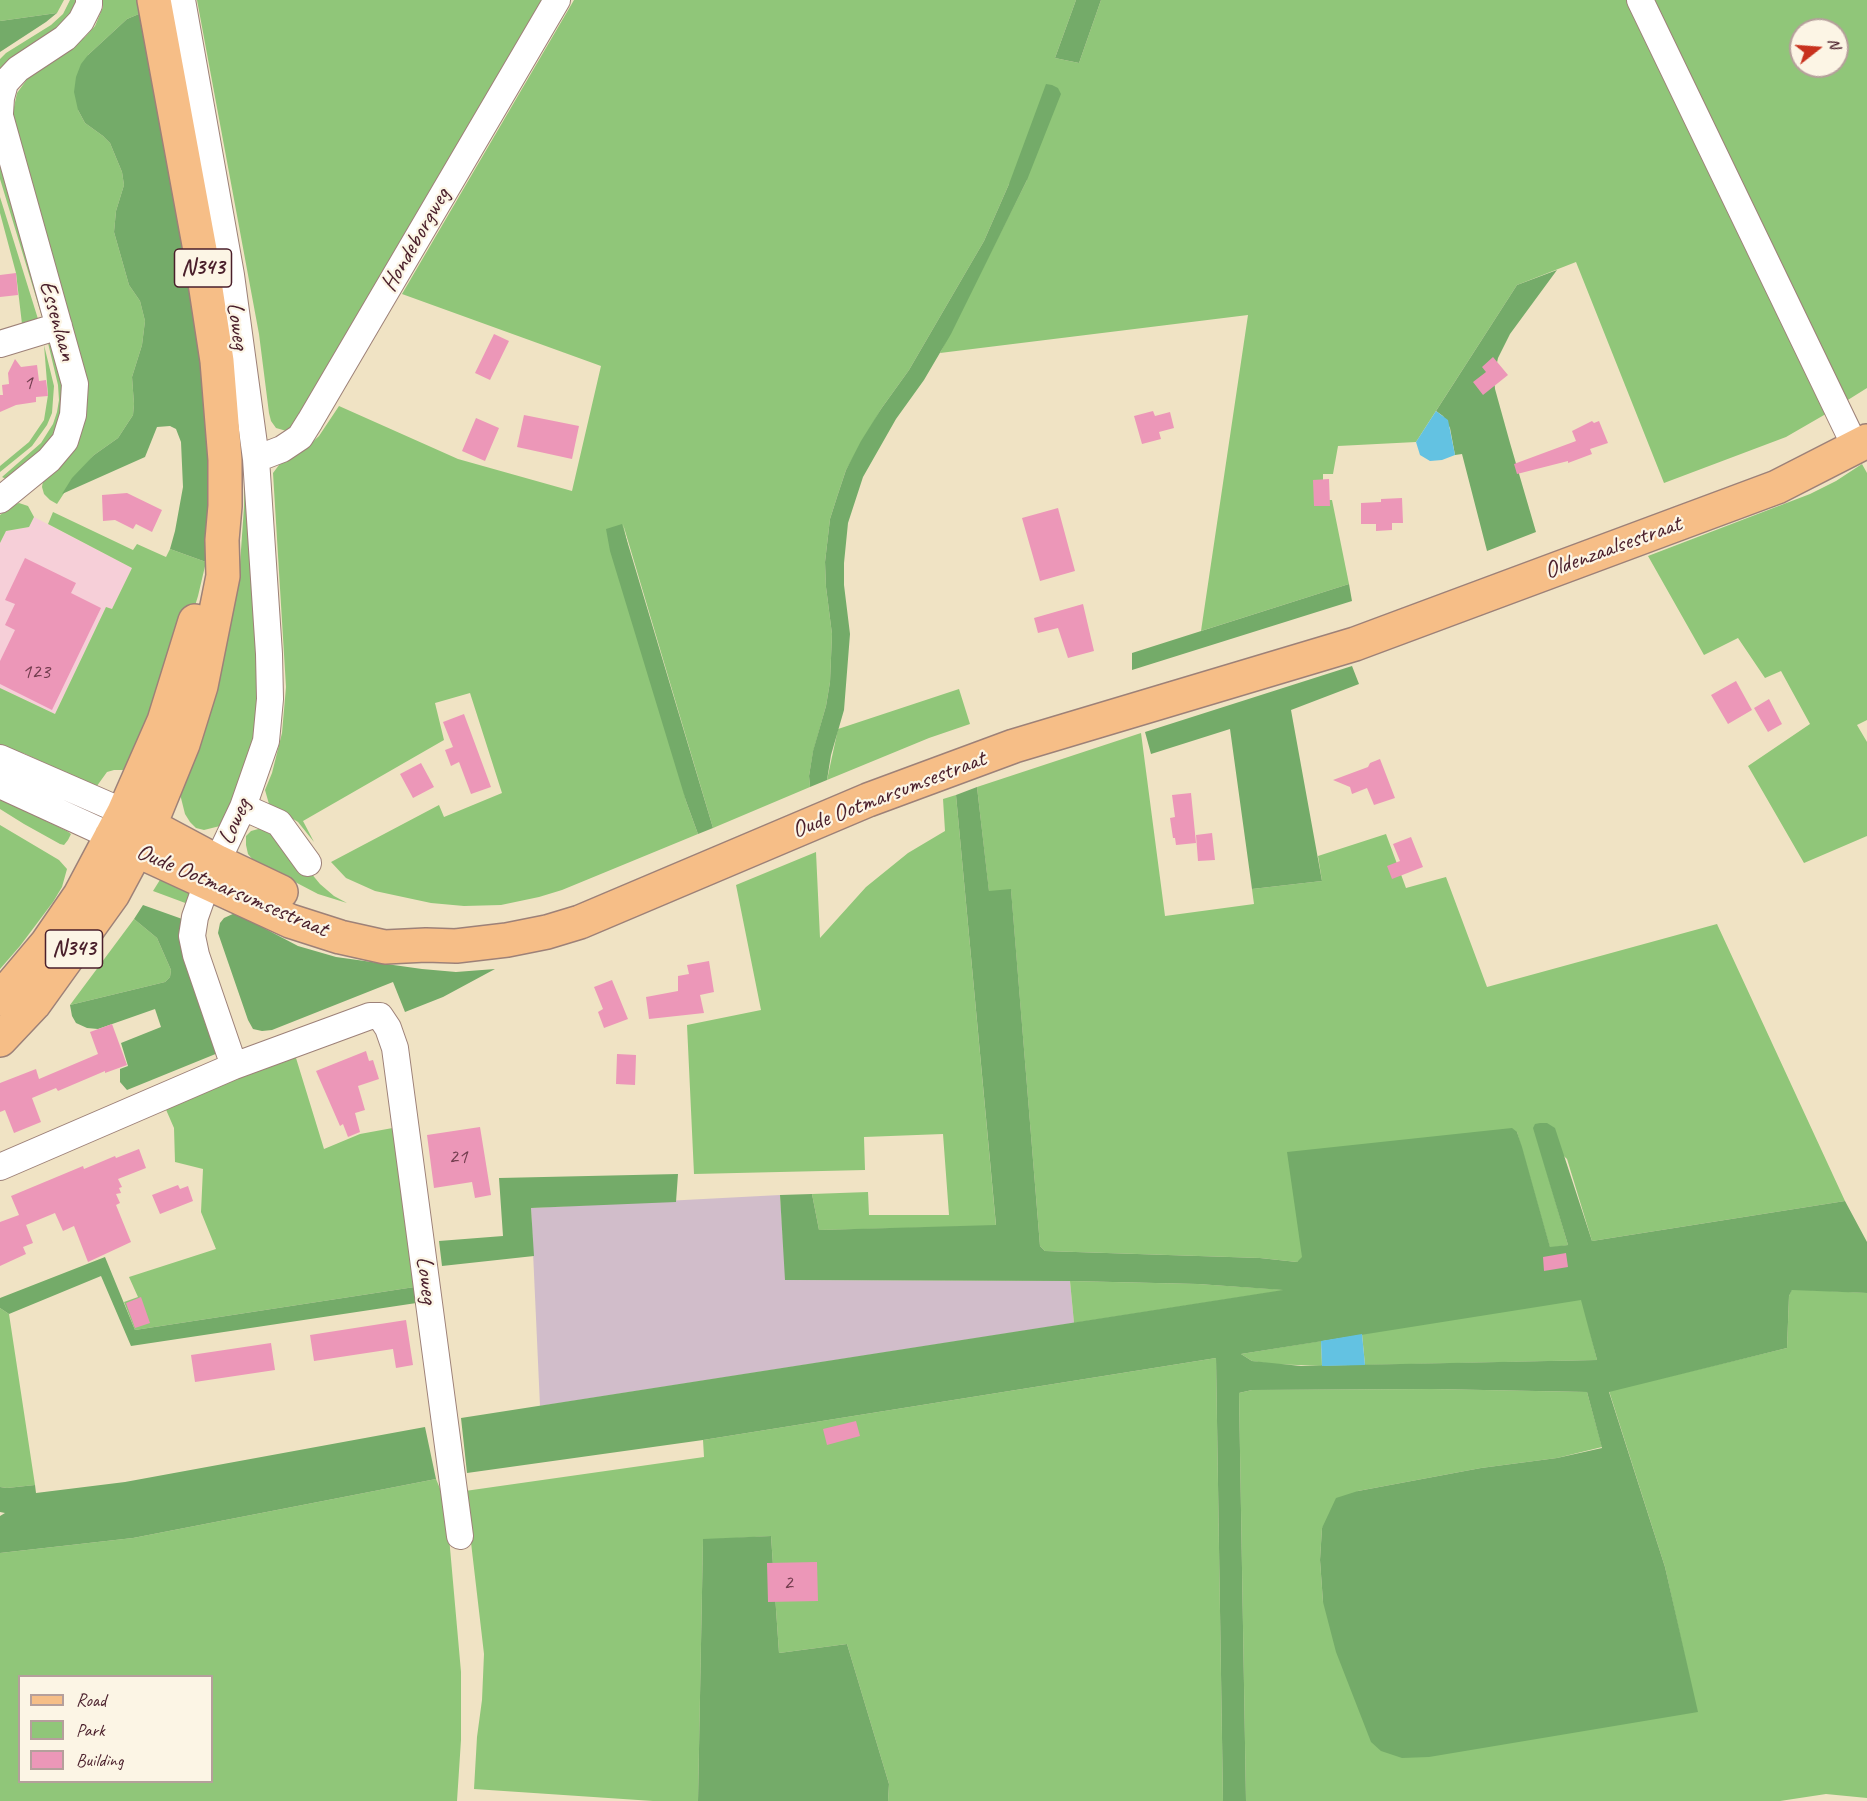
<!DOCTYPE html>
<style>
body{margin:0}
#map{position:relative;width:1867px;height:1801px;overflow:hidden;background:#f0e3c4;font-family:Caveat,sans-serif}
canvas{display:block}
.legend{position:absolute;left:18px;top:1675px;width:195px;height:108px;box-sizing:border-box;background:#fcf5e5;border:2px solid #b59f9b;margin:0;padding:8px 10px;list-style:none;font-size:18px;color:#4a1f2b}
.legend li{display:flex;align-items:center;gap:12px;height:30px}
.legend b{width:30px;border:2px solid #b59f9b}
.north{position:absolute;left:1789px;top:18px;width:60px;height:60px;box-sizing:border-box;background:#fcf5e5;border:2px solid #b59f9b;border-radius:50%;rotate:73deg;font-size:16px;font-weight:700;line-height:24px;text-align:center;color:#4a1f2b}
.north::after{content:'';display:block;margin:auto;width:21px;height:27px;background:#c8321e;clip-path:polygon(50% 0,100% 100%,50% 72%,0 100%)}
</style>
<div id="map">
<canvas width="1867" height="1801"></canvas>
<ul class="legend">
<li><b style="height:8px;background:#f6be87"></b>Road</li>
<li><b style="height:16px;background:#90c679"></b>Park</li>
<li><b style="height:16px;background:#ec97b8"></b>Building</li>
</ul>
<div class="north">N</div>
</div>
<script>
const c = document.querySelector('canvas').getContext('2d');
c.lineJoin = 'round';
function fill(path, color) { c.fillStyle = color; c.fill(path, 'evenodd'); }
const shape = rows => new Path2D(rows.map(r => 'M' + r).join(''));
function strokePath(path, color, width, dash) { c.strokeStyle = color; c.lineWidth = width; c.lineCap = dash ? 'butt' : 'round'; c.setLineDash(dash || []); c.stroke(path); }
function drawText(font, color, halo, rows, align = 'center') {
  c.font = font + ' Caveat,sans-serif'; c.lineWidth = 4.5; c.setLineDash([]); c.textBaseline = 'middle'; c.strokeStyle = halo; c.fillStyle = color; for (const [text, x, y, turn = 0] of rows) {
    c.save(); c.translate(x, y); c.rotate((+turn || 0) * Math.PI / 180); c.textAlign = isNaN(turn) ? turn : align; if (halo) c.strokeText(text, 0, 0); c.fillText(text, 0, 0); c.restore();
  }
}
fill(shape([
 [34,517,132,568,112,609,106,607,55,714,0,688,0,543,6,531,29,527]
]), '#f6cfd8');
fill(shape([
 [780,1195,786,1280,1070,1281,1074,1323,540,1406,531,1208]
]), '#d1bdca');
fill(shape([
 [0,0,64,0,57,13,0,21],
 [70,0,77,0,73,10,65,22,54,32,11,59,0,70,0,59,6,53,51,25,63,14],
 [103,0,144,0,146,11,127,19,88,55,78,110,85,123,103,136,110,143,122,172,124,185,116,211,114,232,129,285,140,301,145,321,142,345,132,377,134,404,133,415,118,438,94,455,70,484,57,504,50,500,44,494,42,487,43,481,85,416,87,394,86,378,14,123,14,107,17,93,33,71,85,37,95,26,103,7],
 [197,0,552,0,290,432,276,428,271,421,269,413,259,334],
 [574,0,1076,0,1055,58,1079,63,1101,0,1633,0,1831,411,1786,437,1664,483,1576,262,1517,285,1416,442,1338,446,1333,474,1323,474,1323,500,1332,500,1349,584,1201,631,1248,315,940,353,1027,180,1009,184,984,241,909,370,881,409,846,470,837,497,830,519,825,562,826,587,832,634,830,682,826,706,813,752,809,776,810,787,713,828,623,524,686,801,698,834,562,890,539,897,501,905,464,906,431,903,375,891,346,878,331,862,439,805,444,817,502,793,470,693,435,703,444,740,303,821,314,842,298,822,269,804,265,790,272,773,282,733,286,687,273,473,279,465,306,448,319,436,339,406,458,459,572,491,601,366,402,294],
 [1648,0,1867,0,1867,388,1843,403],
 [1801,30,1837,30,1837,66,1801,66],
 [0,151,44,312,42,317,0,179],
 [0,197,38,319,22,324,16,273,0,213],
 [48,343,51,346,65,394,55,435,46,448,8,480,2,477,41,443,53,424,57,412,59,400,58,385],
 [44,345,54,386,52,413,47,425,32,446,0,472,0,466,29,442,44,420,48,395],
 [245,422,264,675,252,766,220,826,204,830,196,828,190,822,185,814,180,794,234,603,240,564,244,507],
 [1862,464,1867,473,1867,720,1857,725,1867,742,1867,836,1804,863,1748,766,1810,724,1781,671,1765,678,1738,638,1704,655,1648,556,1810,494,1836,481],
 [19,503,28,506,34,517,29,527,6,531,0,543,0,515,13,505],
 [53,512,133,550,137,544,166,557,170,549,206,562,198,596,175,670,125,770,114,770,107,772,94,790,73,776,23,753,15,754,0,744,0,688,55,714,106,607,112,609,132,568,48,524],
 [959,689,970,724,929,738,827,780,838,729],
 [1141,733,1165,916,1254,904,1252,889,1322,881,1318,856,1386,834,1406,888,1446,877,1487,987,1717,924,1845,1201,1592,1241,1567,1159,1534,1128,1568,1245,1550,1248,1517,1132,1297,1262,1260,1258,1045,1251,1040,1246,1011,890,989,892,977,787],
 [956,795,996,1226,819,1230,812,1194,868,1192,869,1215,949,1215,943,1134,864,1137,865,1170,694,1174,687,1025,761,1010,736,885,816,852,820,938,866,887,908,853,945,831,943,799],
 [0,799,67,831,71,834,68,840,64,845,60,844,24,824,0,809],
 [0,825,59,860,67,869,62,887,53,902,20,946,0,969],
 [262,828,282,838,320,884,334,896,347,903,318,894,253,860,248,854,246,845,246,836,251,831],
 [163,875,190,886,192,897,188,904,153,891],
 [134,919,157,938,171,970,170,977,165,982,70,1005],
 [282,1056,296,1058,324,1149,360,1134,398,1127,421,1286,135,1330,124,1302,138,1297,129,1277,216,1249,201,1212,203,1169,175,1162,174,1128,164,1105],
 [1070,1281,1198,1284,1287,1290,1074,1323],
 [1792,1289,1867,1293,1867,1798,1826,1794,1780,1801,1246,1801,1239,1393,1252,1390,1432,1389,1587,1392,1602,1447,1557,1458,1481,1468,1358,1491,1322,1528,1320,1560,1323,1602,1697,1712,1665,1567,1609,1391,1787,1348,1789,1296],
 [1582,1299,1597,1360,1365,1365,1362,1334],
 [0,1308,9,1314,35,1485,7,1488,0,1487],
 [1321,1341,1322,1366,1272,1364,1252,1361,1241,1354],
 [1216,1358,1223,1801,888,1801,889,1784,847,1644,779,1653,771,1536,703,1540,698,1801,653,1801,474,1789,477,1737,482,1700,484,1654,465,1491,704,1457,703,1440],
 [436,1479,446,1503,461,1672,461,1740,457,1801,0,1801,0,1553,133,1538],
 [20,1676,212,1676,212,1782,20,1782]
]), '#90c679');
fill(shape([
 [1076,0,1101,0,1079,63,1055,58],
 [146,11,209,373,210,541,206,562,170,549,175,531,183,487,181,442,176,429,170,426,157,427,145,457,62,494,72,478,94,455,118,438,133,415,134,404,132,377,142,345,145,321,140,301,129,285,114,232,116,211,124,185,122,172,110,143,103,136,85,123,78,110,74,92,76,77,81,64,88,55,127,19],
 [57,13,46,22,0,52,0,21],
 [1046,84,1052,85,1058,88,1061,94,1027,180,951,334,924,380,896,419,863,477,848,523,844,563,844,585,850,634,844,710,831,755,827,780,810,787,809,776,813,751,826,706,830,682,832,634,826,587,825,562,830,519,837,497,846,470,861,441,881,409,909,370,984,241,1009,184],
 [1557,270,1510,334,1498,358,1494,376,1495,389,1510,443,1536,532,1487,551,1462,454,1455,455,1450,428,1443,416,1436,411,1517,285],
 [622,524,713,828,698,834,686,801,610,551,606,529],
 [1349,584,1352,601,1132,670,1132,653],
 [1352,666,1359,684,1291,710,1322,881,1252,889,1230,729,1151,754,1145,732],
 [977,787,989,891,1011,889,1040,1246,1045,1251,1260,1258,1297,1262,1302,1257,1287,1152,1512,1128,1517,1132,1522,1147,1550,1247,1568,1245,1533,1128,1535,1124,1540,1123,1547,1123,1555,1128,1592,1241,1845,1201,1867,1242,1867,1293,1792,1290,1789,1296,1787,1348,1609,1392,1665,1567,1698,1712,1429,1757,1402,1758,1381,1751,1371,1742,1336,1652,1323,1602,1320,1560,1322,1528,1336,1498,1358,1491,1481,1468,1557,1458,1602,1448,1587,1392,1432,1389,1252,1390,1239,1393,1246,1801,1223,1801,1216,1358,703,1440,467,1473,461,1418,1283,1290,1198,1284,1070,1281,785,1280,780,1195,812,1194,819,1230,996,1225,956,795],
 [1581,1300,1597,1360,1301,1366,1252,1361,1241,1354],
 [143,905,185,920,218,1053,127,1090,120,1082,120,1069,128,1066,121,1043,161,1027,155,1009,98,1029,87,1028,76,1023,72,1016,70,1005,165,982,170,977,171,970,157,938,134,919],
 [235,913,298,946,336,957,422,969,456,972,495,969,443,997,405,1012,393,982,272,1030,262,1031,253,1029,248,1020,218,933,220,923,224,918],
 [678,1174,676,1202,531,1208,534,1256,442,1266,439,1241,503,1236,499,1178],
 [105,1257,135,1330,421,1286,423,1302,131,1346,101,1276,9,1314,0,1308,0,1298],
 [425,1427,436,1479,133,1538,0,1553,0,1516,5,1513,0,1512,0,1487,7,1488,35,1485,36,1493,125,1482],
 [771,1536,779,1653,847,1644,889,1784,888,1801,698,1801,703,1539]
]), '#74ab69');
fill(shape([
 [1436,411,1448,420,1455,455,1442,460,1430,461,1420,455,1416,442],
 [1362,1334,1365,1365,1322,1366,1321,1341]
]), '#63c2e2');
fill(shape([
 [16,273,18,295,0,297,0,275],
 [494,334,509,341,490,380,475,373],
 [1493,357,1508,375,1483,395,1473,382,1486,372,1482,367],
 [15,359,21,367,37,365,39,381,46,380,48,396,36,397,36,402,16,405,0,412,0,395,3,395,2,385,9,384,8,373],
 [1153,411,1155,416,1170,412,1174,428,1159,432,1161,439,1142,444,1134,416],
 [524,415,579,426,572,459,517,447],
 [476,418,499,428,485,461,462,451],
 [1592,421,1594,423,1599,421,1608,443,1590,449,1592,454,1568,463,1568,461,1517,474,1514,464,1576,441,1572,431],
 [1329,479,1330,506,1314,506,1313,480],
 [127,493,162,510,152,532,136,524,133,529,115,520,103,521,102,495],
 [1402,498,1403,523,1392,523,1392,530,1376,531,1376,524,1361,524,1361,503,1381,502,1381,499],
 [1058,508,1075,571,1040,581,1022,518],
 [25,558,76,583,71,593,101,608,52,710,0,684,0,661,15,630,5,625,15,604,5,600],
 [1083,604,1094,651,1068,658,1058,628,1038,633,1034,618],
 [1736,681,1752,710,1728,724,1711,695],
 [1769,699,1782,724,1768,732,1754,708],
 [464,714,491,787,471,794,459,762,451,766,445,750,453,747,443,722],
 [1380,759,1395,798,1374,805,1367,788,1352,794,1350,787,1333,780,1368,767,1370,763],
 [421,763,434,787,413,798,400,774],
 [1191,793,1196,843,1176,845,1175,838,1173,838,1170,818,1175,817,1172,795],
 [1212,833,1215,860,1198,861,1196,835],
 [1411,837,1423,867,1392,879,1387,866,1400,861,1393,844],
 [709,961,714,992,700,995,704,1013,649,1019,646,997,678,991,678,976,689,974,687,965],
 [612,980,628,1019,604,1028,598,1012,603,1009,594,987],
 [112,1024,127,1065,105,1073,105,1071,58,1091,56,1088,32,1098,41,1122,14,1133,5,1110,0,1112,0,1083,36,1069,39,1079,98,1054,90,1032],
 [366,1051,369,1061,373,1060,379,1079,358,1086,365,1110,355,1113,360,1132,348,1137,343,1124,340,1126,316,1071],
 [617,1054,636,1055,635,1085,616,1084],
 [480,1127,491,1195,475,1198,472,1182,434,1188,427,1135],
 [139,1149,146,1168,118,1179,122,1187,119,1188,121,1193,116,1194,120,1203,116,1205,131,1242,88,1262,74,1226,63,1231,55,1213,26,1225,33,1243,23,1247,26,1254,0,1266,0,1222,19,1215,11,1196,83,1166,84,1169,115,1156,116,1158],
 [178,1185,180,1189,188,1186,193,1201,160,1214,152,1195],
 [1566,1253,1568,1267,1544,1271,1543,1257],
 [141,1297,150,1323,135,1328,126,1303],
 [406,1320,413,1365,396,1368,393,1349,314,1361,310,1335],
 [271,1343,275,1370,195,1382,191,1355],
 [856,1421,860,1436,827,1445,823,1429],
 [817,1562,818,1601,768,1602,767,1563]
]), '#ec97b8');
const minor = shape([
 [182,0,231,275,256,459,269,654,270,699,266,741,243,807,207,883,195,917,192,936,196,955,234,1066],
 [1640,0,1856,448],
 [0,113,1,98,5,83,18,69,65,38,81,21,89,5,89,0],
 [0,116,75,384,73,415,65,441,49,460,0,500],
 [0,344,59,326],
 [256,459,282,449,300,437,310,421,557,0],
 [0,758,124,812],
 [0,785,111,836],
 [243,807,279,823,308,863],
 [0,1167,234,1066,370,1016,380,1016,388,1028,395,1048,460,1536]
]);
const major = shape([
 [132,816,218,862,281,892],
 [111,836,136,850,290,921,340,937,385,947,426,945,456,946,507,940,547,932,580,922,868,800,1014,746,1355,644,1777,487,1867,441],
 [0,999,47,943,80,895,124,812,164,721,195,621],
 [0,1040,34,1004,113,894,150,825,183,744,201,686,223,576,222,540,225,506,225,460,217,361,200,250,154,0]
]);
strokePath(minor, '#9d8178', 28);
strokePath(major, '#9d8178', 36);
strokePath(minor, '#fff', 26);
strokePath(major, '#f6be87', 33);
drawText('21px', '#723d4e', null, [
 ["1",28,383],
 ["123",36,672],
 ["21",458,1157],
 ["2",788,1583]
]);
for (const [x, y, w] of [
 [203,268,57],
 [74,949,57]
]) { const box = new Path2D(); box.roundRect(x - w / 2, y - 19, w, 38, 4.5); c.fillStyle = '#fcf5e5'; c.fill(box); strokePath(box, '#4a1f2b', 1.5); }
drawText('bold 22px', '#4a1f2b', null, [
 ["N343",203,268],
 ["N343",74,949]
]);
drawText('24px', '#4a1f2b', '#fcf5e5', [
 ["Hondeborgweg",416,240,-60],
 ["Essenlaan",57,321,74],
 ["Loweg",237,326,82],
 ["Oldenzaalsestraat",1613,548,-20],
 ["Oude Ootmarsumsestraat",889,795,-21],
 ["Loweg",235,822,-66],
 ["Oude Ootmarsumsestraat",232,891,23],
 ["Loweg",426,1280,83]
]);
</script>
